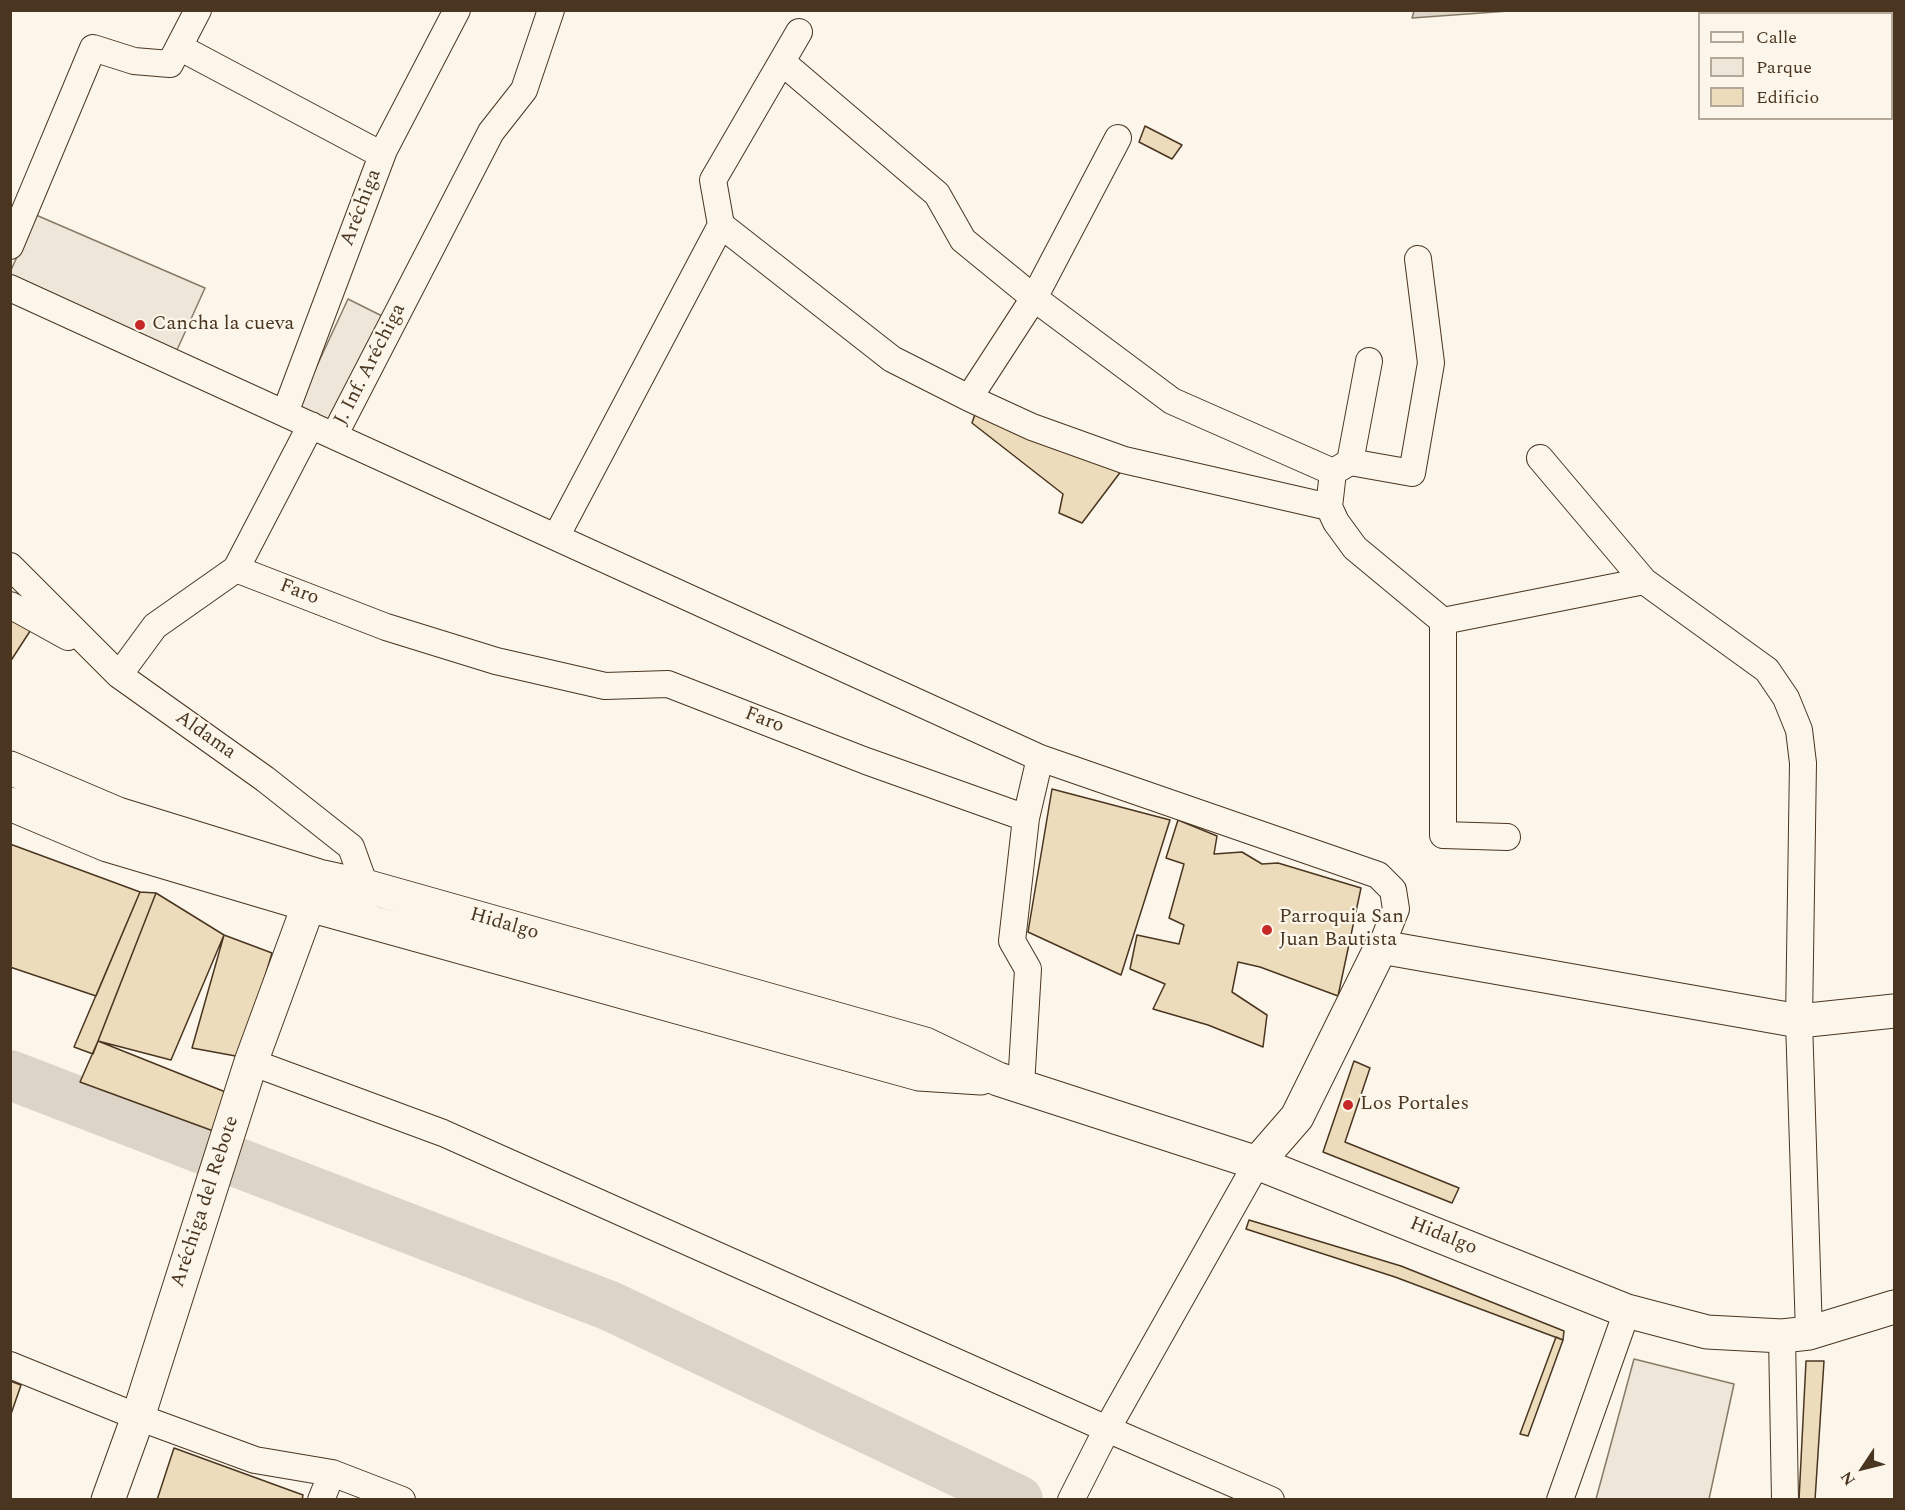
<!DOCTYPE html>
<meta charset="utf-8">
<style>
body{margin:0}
#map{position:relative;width:1905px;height:1510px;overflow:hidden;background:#fbf6e9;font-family:Spectral,serif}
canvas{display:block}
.frame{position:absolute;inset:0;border:12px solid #4a3520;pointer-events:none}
.legend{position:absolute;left:1698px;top:12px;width:195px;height:108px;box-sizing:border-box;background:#fbf6e9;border:2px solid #b4a999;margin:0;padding:8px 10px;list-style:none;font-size:18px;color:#4a3520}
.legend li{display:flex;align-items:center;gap:12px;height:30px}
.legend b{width:30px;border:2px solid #b4a999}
.north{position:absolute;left:1833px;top:1438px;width:60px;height:60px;-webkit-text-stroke:4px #fbf6e9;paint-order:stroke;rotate:235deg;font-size:16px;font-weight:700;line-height:24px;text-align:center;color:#4a3520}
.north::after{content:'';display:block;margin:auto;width:21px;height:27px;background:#4a3520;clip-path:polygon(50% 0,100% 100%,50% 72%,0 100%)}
</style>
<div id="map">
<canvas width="1905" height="1510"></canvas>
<div class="frame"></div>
<ul class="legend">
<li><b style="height:8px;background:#fbf6e9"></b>Calle</li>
<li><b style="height:16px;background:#ede6d9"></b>Parque</li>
<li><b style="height:16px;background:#ecdcbc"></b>Edificio</li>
</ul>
<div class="north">N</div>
</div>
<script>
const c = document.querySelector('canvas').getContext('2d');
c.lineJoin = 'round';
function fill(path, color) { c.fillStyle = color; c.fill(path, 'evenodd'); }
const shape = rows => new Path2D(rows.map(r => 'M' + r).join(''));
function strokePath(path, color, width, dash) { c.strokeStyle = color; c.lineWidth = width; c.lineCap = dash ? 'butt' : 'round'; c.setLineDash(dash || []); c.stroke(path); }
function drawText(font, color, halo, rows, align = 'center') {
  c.font = font + ' Spectral,serif'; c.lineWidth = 4.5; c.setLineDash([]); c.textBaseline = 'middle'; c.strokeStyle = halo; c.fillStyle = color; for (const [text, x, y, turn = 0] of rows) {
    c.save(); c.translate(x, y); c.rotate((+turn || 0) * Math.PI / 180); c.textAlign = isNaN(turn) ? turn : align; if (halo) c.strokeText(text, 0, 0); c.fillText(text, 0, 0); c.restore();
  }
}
const green = shape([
 [36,215,205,288,172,361,11,288,11,270,36,215],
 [348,299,386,318,333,431,295,413,348,299],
 [1634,1359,1734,1384,1709,1499,1596,1499,1634,1359]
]);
fill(green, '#ede6d9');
strokePath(green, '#887966', 1.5);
const water = shape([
 [1414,11,1414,10,1509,11,1412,18,1414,11]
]);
fill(water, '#dcd4c6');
strokePath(water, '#887966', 1.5);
strokePath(shape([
 [10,1075,610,1306,1018,1500]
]), '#dcd4c6', 50);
const building = shape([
 [1145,126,1182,145,1172,159,1139,142,1145,126],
 [976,411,1125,466,1082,523,1059,513,1063,494,972,423,976,411],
 [10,613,34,625,10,662,10,613],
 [1052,789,1170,820,1121,975,1028,932,1052,789],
 [1178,820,1217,836,1214,854,1242,852,1262,864,1278,863,1361,888,1338,996,1260,967,1238,962,1232,992,1267,1015,1263,1047,1208,1025,1153,1009,1165,984,1130,969,1137,935,1179,944,1184,925,1169,918,1184,864,1166,858,1178,820],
 [10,844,140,892,96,996,10,967,10,844],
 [140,892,156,893,93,1054,74,1047,140,892],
 [156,893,224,935,171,1060,98,1041,156,893],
 [224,935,272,953,241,1057,192,1048,224,935],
 [98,1041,228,1093,216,1132,80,1082,98,1041],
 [1354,1061,1370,1068,1345,1142,1459,1188,1452,1203,1323,1152,1354,1061],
 [1249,1220,1401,1266,1564,1331,1563,1340,1395,1277,1246,1229,1249,1220],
 [1556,1337,1563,1340,1528,1436,1520,1434,1556,1337],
 [1806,1361,1824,1361,1815,1500,1799,1500,1806,1361],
 [10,1381,21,1385,10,1417,10,1381],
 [174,1448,303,1495,302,1500,157,1500,174,1448]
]);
fill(building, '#ecdcbc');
strokePath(building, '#4a3520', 1.5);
const street = shape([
 [179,47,382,155],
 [782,62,937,194,963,240,1034,298,1172,401,1333,472],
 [721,225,892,359,969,398,1034,298,1118,138],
 [10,246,93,48,134,61,170,64,198,10],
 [10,288,334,436,491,132,524,90,551,10],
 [1369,361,1350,462,1333,472,1329,507,1336,522,1355,548,1443,621,1644,581,1767,670,1786,698,1799,730,1803,763,1799,1021,1809,1333],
 [969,398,1032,427,1124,460,1329,507],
 [285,413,384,150,457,10],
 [334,436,1040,758,1378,875,1393,890,1396,909,1381,947],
 [1540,458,1644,581],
 [1350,462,1412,473,1431,363,1418,259],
 [556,537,721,225,713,180,799,32],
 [10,566,119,675,265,779,351,847,365,886,366,900],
 [236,569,386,627,496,661,605,686,668,684,866,761,1026,818],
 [10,605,68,637],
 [1443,621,1443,835,1507,837],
 [119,675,155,626,236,569,311,425],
 [251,1062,443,1133,1107,1429,1271,1500],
 [1021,1086,1028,969,1012,941,1026,818,1040,758],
 [1782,1336,1785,1500],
 [10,1365,138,1417,255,1460,332,1473,402,1500],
 [321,1500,332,1473],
 [1071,1500,1107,1429,1257,1163],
 [1560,1500,1627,1311]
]);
const secondary = shape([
 [10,768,118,814,319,876,365,886,925,1044,998,1079,1257,1163,1627,1311,1707,1332,1782,1336,1809,1333,1894,1307],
 [10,804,107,845,309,905,919,1074,981,1078],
 [1257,1163,1297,1117,1381,947,1799,1021,1894,1011],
 [108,1500,138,1417,251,1062,316,885]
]);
strokePath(street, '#4a3520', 28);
strokePath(secondary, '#4a3520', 35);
strokePath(street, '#fbf6e9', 26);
strokePath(secondary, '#fbf6e9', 33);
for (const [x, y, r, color] of [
 [140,325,6,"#c62828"],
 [1267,930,6,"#c62828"],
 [1348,1105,6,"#c62828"]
]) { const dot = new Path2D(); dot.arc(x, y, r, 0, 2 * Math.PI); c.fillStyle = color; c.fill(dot); strokePath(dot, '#fbf6e9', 2); }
drawText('20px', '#4a3520', '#fbf6e9', [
 ["Aréchiga",362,208,-69],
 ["J. Inf. Aréchiga",371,365,-63],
 ["Faro",299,593,21],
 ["Faro",764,721,21],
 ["Aldama",205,736,35],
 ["Hidalgo",504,925,16],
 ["Aréchiga del Rebote",206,1202,-72],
 ["Hidalgo",1443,1237,22]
]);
drawText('20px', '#4a3520', '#fbf6e9', [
 ["Cancha la cueva",152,325],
 ["Parroquia San",1279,918],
 ["Juan Bautista",1279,941],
 ["Los Portales",1360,1105]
], 'left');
</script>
